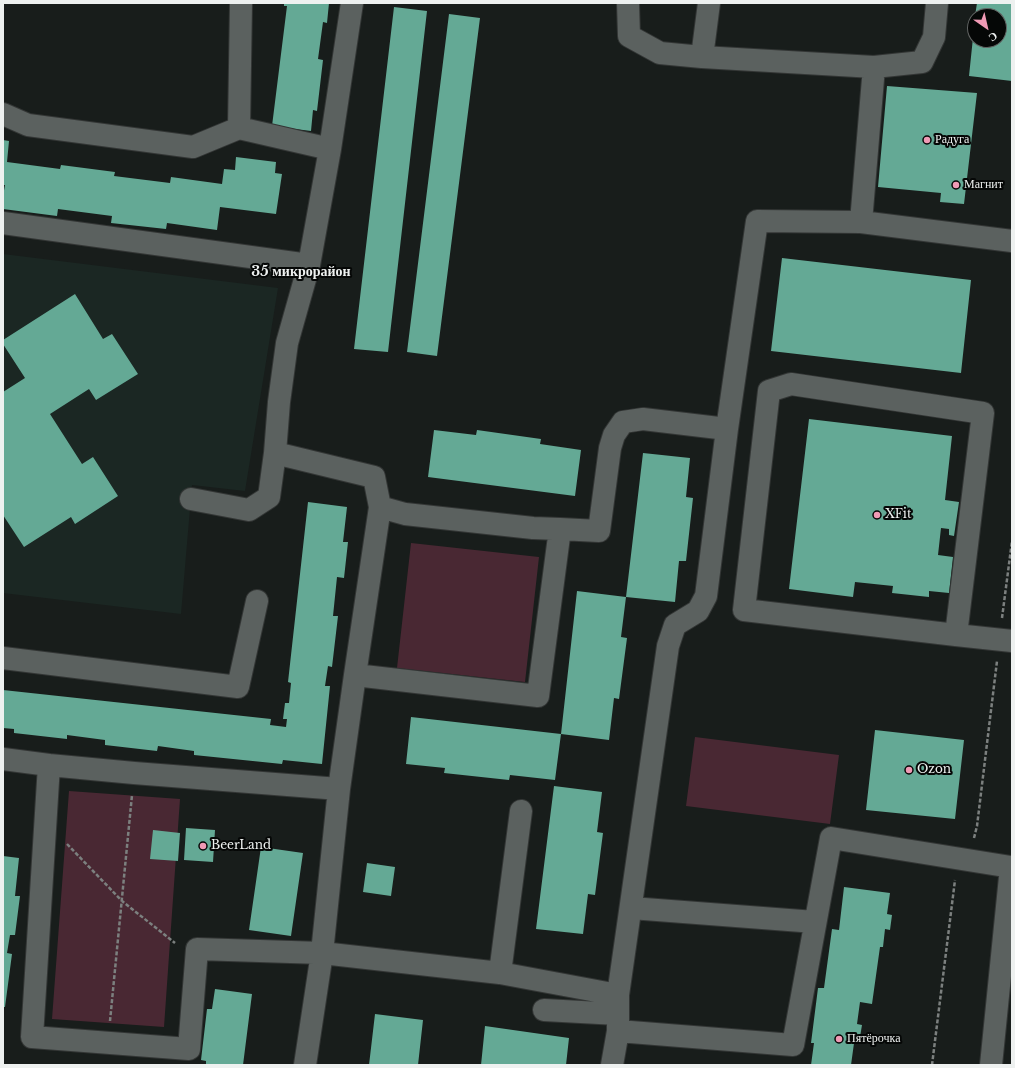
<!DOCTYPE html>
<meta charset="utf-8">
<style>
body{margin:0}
#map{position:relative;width:1015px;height:1068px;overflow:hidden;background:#181d1b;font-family:"Libre Baskerville",serif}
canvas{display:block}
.frame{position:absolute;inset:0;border:4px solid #eef1f0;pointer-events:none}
.north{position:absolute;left:967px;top:8px;width:40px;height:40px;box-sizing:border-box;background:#050706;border:1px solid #626564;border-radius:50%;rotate:146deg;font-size:11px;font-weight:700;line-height:16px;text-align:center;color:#eef1f0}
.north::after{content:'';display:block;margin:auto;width:14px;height:18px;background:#f09ab5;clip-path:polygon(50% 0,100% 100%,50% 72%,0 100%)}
</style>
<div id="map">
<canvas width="1015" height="1068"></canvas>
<div class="frame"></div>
<div class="north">С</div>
</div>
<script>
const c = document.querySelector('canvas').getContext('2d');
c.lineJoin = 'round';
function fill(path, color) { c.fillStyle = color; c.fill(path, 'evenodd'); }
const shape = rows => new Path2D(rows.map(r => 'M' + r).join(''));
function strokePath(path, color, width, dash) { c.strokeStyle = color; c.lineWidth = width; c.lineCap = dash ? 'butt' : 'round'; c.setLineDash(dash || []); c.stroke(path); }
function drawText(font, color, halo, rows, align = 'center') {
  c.font = font + ' "Libre Baskerville",serif'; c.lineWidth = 4; c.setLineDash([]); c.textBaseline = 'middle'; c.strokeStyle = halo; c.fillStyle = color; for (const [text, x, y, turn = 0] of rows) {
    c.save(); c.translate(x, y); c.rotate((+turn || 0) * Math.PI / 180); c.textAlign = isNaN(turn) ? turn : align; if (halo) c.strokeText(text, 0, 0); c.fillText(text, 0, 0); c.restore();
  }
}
fill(shape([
 [3,254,278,288,245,491,192,485,181,614,3,593]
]), '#1b2723');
fill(shape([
 [411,543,539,557,525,682,397,668],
 [695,737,839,755,830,824,686,806],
 [69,791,180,799,164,1027,52,1019]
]), '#492833');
fill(shape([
 [284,3,329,3,327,23,323,22,318,59,323,60,317,111,313,110,311,131,272,126,287,6,284,6],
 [977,3,1012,3,1012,81,969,76,974,28,975,28,975,40,999,40,999,16,975,16],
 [394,7,427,11,388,352,354,349],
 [449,14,480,18,437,356,407,352],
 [887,86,977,93,964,204,940,202,941,193,878,187],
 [3,140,9,141,7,162,60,169,61,165,115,172,114,176,170,183,171,177,222,184,224,169,235,170,236,157,276,162,275,173,282,174,276,214,220,207,217,230,167,223,166,229,111,223,112,216,58,209,57,216,3,209,3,196,5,185,3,185],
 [782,258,971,280,961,373,771,351],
 [75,294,103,339,112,334,138,374,96,400,89,389,50,414,82,464,93,457,118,496,75,524,71,517,24,547,3,515,3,463,4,463,3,461,3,392,25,378,3,344,3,340],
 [809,419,952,436,945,500,959,502,954,536,949,535,949,529,941,528,938,555,953,557,949,593,929,591,929,597,892,593,893,586,855,582,853,597,789,589],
 [434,430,476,435,477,430,541,439,540,444,581,450,575,496,428,477],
 [643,453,690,458,686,497,693,498,686,561,679,561,675,602,626,597],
 [308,502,347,507,343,542,348,542,344,578,337,577,333,616,338,616,332,667,328,666,325,686,330,686,322,764,283,760,282,764,194,755,194,751,158,746,157,751,105,745,105,740,67,735,67,739,14,733,14,729,3,728,3,690,271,719,270,725,286,727,287,719,283,719,285,703,289,703,291,683,288,682],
 [577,591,626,597,621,637,627,638,619,699,614,698,609,740,561,734],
 [411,717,561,734,555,780,510,775,509,780,444,773,445,768,406,764],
 [875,730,964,740,955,819,866,810],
 [554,786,602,792,597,832,603,833,595,895,588,894,583,934,536,929],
 [186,828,215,830,213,862,184,860],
 [153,830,180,833,178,861,150,859],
 [261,847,303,853,291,936,249,930],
 [3,856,19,858,15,896,20,896,15,935,10,935,7,953,12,954,5,1007,3,1007],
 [367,863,395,867,391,896,363,892],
 [844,887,890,893,887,914,892,915,890,930,885,929,883,947,880,947,872,1004,860,1002,857,1024,862,1025,860,1037,855,1036,851,1065,811,1065,814,1043,811,1043,818,988,824,988,832,929,839,930],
 [215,989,252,994,243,1065,206,1065,206,1061,201,1060,207,1009,212,1009],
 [375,1014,423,1020,418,1065,369,1065],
 [485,1026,569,1038,566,1065,481,1065]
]), '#64a995');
const minor = shape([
 [241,3,239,128,330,149,309,265,287,343,279,402,275,453,374,477,380,507],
 [628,3,629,36,660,53,702,57],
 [709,3,702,57,874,67],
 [937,3,934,37,922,62,874,67,861,222,1012,241],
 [3,114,28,125,193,147,239,128],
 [330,149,352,3],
 [3,223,309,265],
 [727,429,757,221,861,222],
 [191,499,249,510,269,497,275,453],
 [560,529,599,531,610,448,614,435,623,422,643,419,727,429,706,596,698,611,675,625,668,646,618,995],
 [956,635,983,413,791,384,769,391,744,610,956,635,1012,641],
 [3,658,238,687,257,601],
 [3,759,49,765,32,1037,189,1049,197,949,322,953,500,973,618,995,618,1031,612,1065],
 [49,765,134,773,339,789],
 [631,908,815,922],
 [500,973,521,811],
 [544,1010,618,1014],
 [618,1031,793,1045,831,838,1011,867,991,1065],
 [305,1065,322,953,339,789,355,675,380,507,405,514,533,528,560,529,538,696,355,675]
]);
strokePath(minor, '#333635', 24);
strokePath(shape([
 [1002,618,1012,541],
 [974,838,977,826,997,661],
 [67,844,122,901,175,943],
 [110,1021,132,795],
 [932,1065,955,880]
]), '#7c807f', 2.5, [4, 2]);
strokePath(minor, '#5b615f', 22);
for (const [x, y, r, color] of [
 [927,140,4,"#f09ab5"],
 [956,185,4,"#f09ab5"],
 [877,515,4,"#f09ab5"],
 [909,770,4,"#f09ab5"],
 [203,846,4,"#f09ab5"],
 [839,1039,4,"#f09ab5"]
]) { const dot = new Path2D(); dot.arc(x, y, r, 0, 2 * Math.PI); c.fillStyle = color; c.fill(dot); strokePath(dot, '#050706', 1.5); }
drawText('12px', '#eef1f0', '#050706', [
 ["Радуга",935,140],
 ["Магнит",964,185],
 ["XFit",885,515],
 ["Ozon",917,770],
 ["BeerLand",211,846],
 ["Пятёрочка",847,1039]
], 'left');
drawText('bold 14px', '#eef1f0', '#050706', [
 ["35 микрорайон",301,272]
]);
</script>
